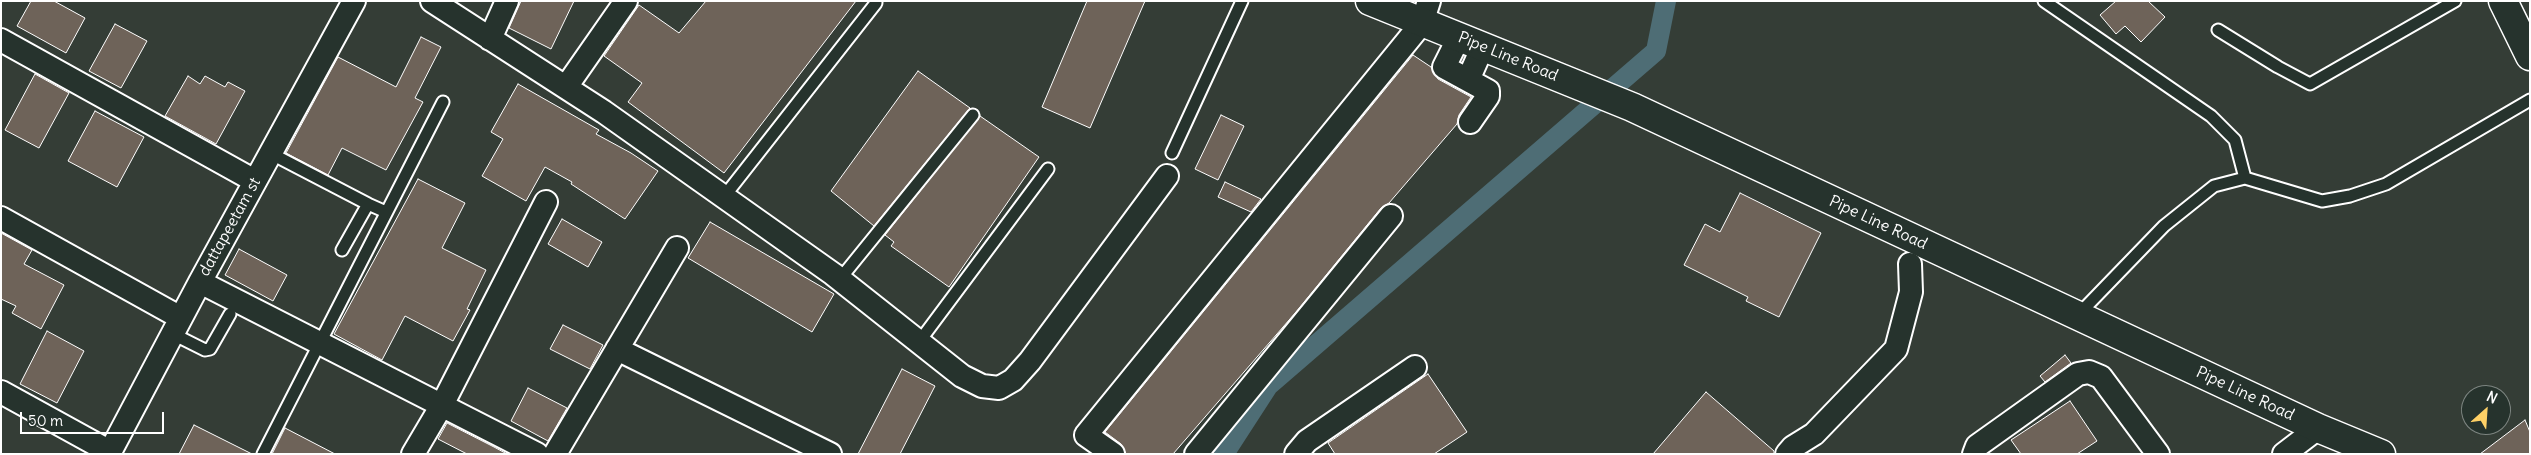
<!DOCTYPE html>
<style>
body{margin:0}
#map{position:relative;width:2531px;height:455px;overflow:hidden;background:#343d36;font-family:Delius,sans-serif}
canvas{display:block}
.frame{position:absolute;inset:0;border:2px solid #fff;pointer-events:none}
.north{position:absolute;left:2461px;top:385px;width:50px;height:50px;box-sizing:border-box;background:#26332d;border:1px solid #7d8581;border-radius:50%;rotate:26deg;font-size:14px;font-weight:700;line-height:20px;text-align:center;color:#fff}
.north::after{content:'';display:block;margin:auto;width:18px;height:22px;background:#ffd166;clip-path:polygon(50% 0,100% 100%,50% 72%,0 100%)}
.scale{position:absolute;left:20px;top:412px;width:144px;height:22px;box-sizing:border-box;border:2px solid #fff;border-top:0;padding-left:6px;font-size:15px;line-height:18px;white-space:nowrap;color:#fff;-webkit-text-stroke:4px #26332d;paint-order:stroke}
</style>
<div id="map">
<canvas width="2531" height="455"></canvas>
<div class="frame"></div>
<div class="north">N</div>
<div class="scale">50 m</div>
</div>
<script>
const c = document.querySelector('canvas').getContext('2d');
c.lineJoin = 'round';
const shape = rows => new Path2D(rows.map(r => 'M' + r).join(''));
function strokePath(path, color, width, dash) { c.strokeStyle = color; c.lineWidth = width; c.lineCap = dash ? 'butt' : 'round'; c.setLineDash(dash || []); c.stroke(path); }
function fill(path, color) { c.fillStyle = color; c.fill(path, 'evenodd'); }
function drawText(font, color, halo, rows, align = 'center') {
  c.font = font + ' Delius,sans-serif'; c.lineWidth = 5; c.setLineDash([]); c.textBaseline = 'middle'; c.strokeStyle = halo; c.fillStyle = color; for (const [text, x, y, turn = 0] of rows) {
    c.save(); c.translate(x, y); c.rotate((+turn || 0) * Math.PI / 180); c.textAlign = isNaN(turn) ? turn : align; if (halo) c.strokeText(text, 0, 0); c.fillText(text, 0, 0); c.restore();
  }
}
strokePath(shape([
 [1224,454,1268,386,1656,51,1666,1]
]), '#4e6d75', 20);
const building = shape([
 [31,1,54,1,85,18,66,53,17,26,31,1],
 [521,1,574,1,551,49,509,28,521,1],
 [706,1,856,1,724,173,628,102,642,83,604,56,639,5,679,33,706,1],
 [1087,1,1145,1,1090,128,1042,107,1087,1],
 [2116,1,2148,1,2165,17,2141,42,2125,26,2116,34,2100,15,2116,1],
 [115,24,147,41,121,88,89,71,115,24],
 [421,37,441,47,415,98,423,102,386,170,342,148,328,175,286,153,338,57,396,87,421,37],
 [1413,55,1431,67,1438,79,1471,97,1459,115,1457,124,1389,203,1381,208,1296,312,1173,454,1126,454,1121,444,1105,432,1413,55],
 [918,71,970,108,874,226,831,191,918,71],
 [35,74,69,93,39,148,5,130,35,74],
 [188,76,200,84,205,76,225,87,228,82,245,91,216,144,165,116,188,76],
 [518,84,599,130,596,134,631,153,658,171,625,219,571,184,572,182,545,167,526,201,482,176,503,139,491,132,518,84],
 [95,111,144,137,117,187,68,161,95,111],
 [1221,115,1244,126,1218,180,1195,169,1221,115],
 [980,116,1039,157,949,287,891,246,894,242,885,235,980,116],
 [418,179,465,203,442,248,486,270,467,309,470,310,453,341,405,316,382,360,334,334,418,179],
 [1225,182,1261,199,1251,212,1218,197,1225,182],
 [1740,193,1821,233,1779,317,1746,301,1748,297,1684,265,1705,224,1720,232,1740,193],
 [562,219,602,242,588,267,548,244,562,219],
 [710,222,834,294,812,332,688,258,710,222],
 [1,233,32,250,24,264,64,285,41,329,12,313,16,306,1,299,1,233],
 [239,249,287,275,273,301,225,275,239,249],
 [563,325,603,345,590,369,550,349,563,325],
 [47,331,84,351,57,403,20,384,47,331],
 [2065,355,2071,363,2045,382,2040,376,2065,355],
 [902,369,935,386,900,454,858,454,902,369],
 [1428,374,1467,432,1434,454,1335,454,1328,443,1428,374],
 [528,388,567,408,548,441,511,421,528,388],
 [1706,392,1774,451,1774,454,1653,454,1706,392],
 [2070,401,2097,441,2077,454,2021,454,2011,440,2070,401],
 [2525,420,2530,432,2530,454,2480,454,2525,420],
 [447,423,494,447,507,454,467,454,438,439,447,423],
 [194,425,252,454,179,454,194,425],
 [285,428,335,454,272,454,285,428]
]);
fill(building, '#6e6359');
strokePath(building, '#fff', 1);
const lane = shape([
 [2044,1,2211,116,2235,140,2245,178],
 [2218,30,2278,67,2310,84,2455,1],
 [270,153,368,204],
 [1172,153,1242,1],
 [723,198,876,3],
 [342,250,368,204,386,212],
 [840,279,973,115],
 [2078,315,2164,226,2214,186,2245,178,2322,201,2350,196,2386,184,2530,100],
 [173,334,205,350,210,349,230,314],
 [919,342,1048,169],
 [263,454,443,102]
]);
const street = shape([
 [432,1,604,112,833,274,962,376,982,386,999,388,1013,380,1030,361,1167,176],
 [1459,37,1444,67,1488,91,1488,96,1470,122],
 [490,39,507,1],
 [1,40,255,181],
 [1468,80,1483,46],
 [566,87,626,1],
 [1,218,181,318],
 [200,282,537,454],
 [617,349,830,454],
 [1,392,110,452],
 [109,454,200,282,354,1],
 [413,454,442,405,546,202],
 [555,454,677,248],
 [1113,454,1086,435,1422,23,1429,1],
 [1196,454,1391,216],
 [1296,454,1307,441,1415,367],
 [1787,454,1793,447,1814,434,1896,349,1911,292,1910,264],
 [1974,454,1977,446,2078,374,2089,372,2101,377,2158,454],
 [2284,454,2318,428]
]);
const secondary = shape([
 [1370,1,1632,107,2318,428,2381,454],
 [2503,1,2530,56]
]);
strokePath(lane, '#fff', 15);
strokePath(street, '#fff', 26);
strokePath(secondary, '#fff', 31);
strokePath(lane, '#26332d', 11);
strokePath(street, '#26332d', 22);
strokePath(secondary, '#26332d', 28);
drawText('16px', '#fff', '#26332d', [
 ["Pipe Line Road",1508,57,22],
 ["Pipe Line Road",1878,223,25],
 ["dattapeetam st",230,227,-61],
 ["Pipe Line Road",2245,394,25]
]);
</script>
